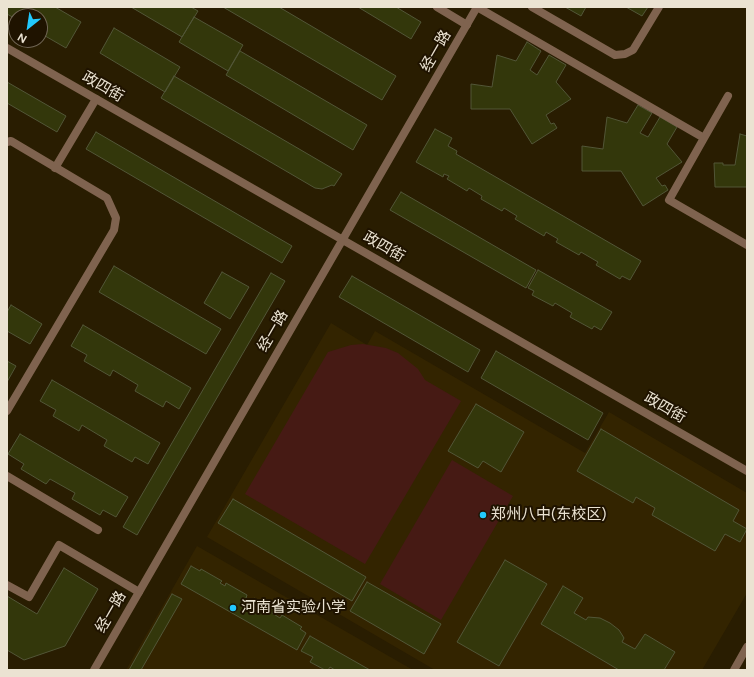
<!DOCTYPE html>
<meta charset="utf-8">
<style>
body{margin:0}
#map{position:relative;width:754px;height:677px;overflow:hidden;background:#291d01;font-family:Figtree,sans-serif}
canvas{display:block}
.frame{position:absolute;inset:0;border:8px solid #ebe3d2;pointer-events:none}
.north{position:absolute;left:8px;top:8px;width:40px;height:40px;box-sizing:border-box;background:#1f1300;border:1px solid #716654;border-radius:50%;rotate:210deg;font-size:11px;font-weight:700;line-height:16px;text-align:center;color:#ebe3d2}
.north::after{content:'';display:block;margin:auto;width:14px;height:18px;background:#22c9fd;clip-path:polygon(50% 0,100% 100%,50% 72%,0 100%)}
</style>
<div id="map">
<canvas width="754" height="677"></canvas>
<div class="frame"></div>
<div class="north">N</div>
</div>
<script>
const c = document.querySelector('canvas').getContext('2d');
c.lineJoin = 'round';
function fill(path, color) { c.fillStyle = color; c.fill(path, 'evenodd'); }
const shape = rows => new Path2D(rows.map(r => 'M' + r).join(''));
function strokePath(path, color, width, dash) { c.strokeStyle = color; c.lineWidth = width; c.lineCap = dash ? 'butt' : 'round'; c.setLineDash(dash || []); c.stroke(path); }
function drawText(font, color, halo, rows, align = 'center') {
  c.font = font + ' Figtree,"Noto Sans SC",sans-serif'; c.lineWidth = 4; c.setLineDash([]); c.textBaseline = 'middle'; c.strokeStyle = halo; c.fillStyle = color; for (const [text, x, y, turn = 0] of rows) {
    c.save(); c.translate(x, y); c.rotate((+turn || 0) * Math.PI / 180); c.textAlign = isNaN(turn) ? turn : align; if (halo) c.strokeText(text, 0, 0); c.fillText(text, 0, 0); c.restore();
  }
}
fill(shape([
 [331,323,367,345,375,331,585,453,609,412,747,493,747,593,702,670,435,670,207,537],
 [197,546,413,670,126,670]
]), '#332400');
fill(shape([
 [363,344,386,348,398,353,418,369,425,380,461,401,365,564,245,494,328,352,351,345],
 [452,460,513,496,441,620,380,584]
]), '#461a14');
const building = shape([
 [7,7,55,7,81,22,66,48,40,33,40,16,16,16,16,19,7,14,7,7],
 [131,7,191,7,198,11,182,37,131,7],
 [223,7,279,7,396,76,382,100,223,7],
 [358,7,396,7,421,22,411,39,358,7],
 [565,7,586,7,581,16,565,7],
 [626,7,648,7,642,16,626,7],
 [194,17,243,45,228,71,179,42,194,17],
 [114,28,180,67,165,92,100,53,114,28],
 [527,42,541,51,530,70,537,75,549,55,566,65,556,82,571,99,546,115,551,124,554,123,557,128,532,144,510,109,471,109,471,84,492,87,497,55,516,61,527,42],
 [240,51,367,125,353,150,226,75,240,51],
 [174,76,342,174,334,186,332,185,322,189,315,188,161,98,174,76],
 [7,82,66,116,57,132,7,103,7,82],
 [638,105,652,113,640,133,648,137,660,117,677,127,667,144,682,162,656,178,662,186,665,185,668,190,643,206,621,171,582,171,582,146,603,149,607,117,627,123,638,105],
 [435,129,452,138,448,146,457,151,456,154,641,261,630,280,622,276,620,279,596,265,598,262,581,252,579,255,556,242,558,239,546,232,544,236,515,219,517,216,504,208,502,211,481,199,482,196,469,188,467,191,447,179,449,176,444,174,443,177,416,162,435,129],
 [96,132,292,246,282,263,86,149,96,132],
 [740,134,747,136,747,187,715,187,714,163,723,163,723,165,735,165,740,134],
 [401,192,536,270,526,288,390,210,401,192],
 [114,266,221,329,206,354,99,292,114,266],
 [538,270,612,312,601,330,594,326,592,329,570,317,572,313,555,303,553,306,532,295,534,291,528,288,538,270],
 [222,272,249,287,230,319,204,303,222,272],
 [271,273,285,281,137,535,123,527,271,273],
 [352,276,480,350,468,372,339,297,352,276],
 [11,305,42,324,30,344,7,331,7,312,11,305],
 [83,325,191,388,179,409,166,401,163,407,135,391,138,385,113,370,110,376,84,361,87,355,71,346,83,325],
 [496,351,603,413,588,440,481,378,496,351],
 [7,361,16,366,7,382,7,361],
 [52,380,160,443,148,464,135,457,132,462,104,446,107,440,82,425,79,431,53,416,56,410,40,401,52,380],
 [476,404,524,432,501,472,483,461,478,468,448,451,476,404],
 [601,429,739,510,733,521,747,529,740,542,725,534,715,551,652,515,655,508,636,497,633,503,577,471,601,429],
 [20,434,128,497,116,517,103,510,100,515,72,499,75,493,50,479,46,484,21,469,24,464,8,454,20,434],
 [233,499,366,577,352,601,218,523,233,499],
 [505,560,547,584,499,666,457,642,505,560],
 [191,566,200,571,201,569,222,581,220,583,225,586,226,583,247,595,246,598,252,601,254,598,274,610,272,613,280,618,282,615,302,627,300,629,306,633,297,650,181,584,191,566],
 [64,568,98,589,65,646,24,660,7,650,7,596,37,614,64,568],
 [367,582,441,624,424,654,350,611,367,582],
 [563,586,583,598,574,613,586,620,588,617,600,618,610,623,619,630,624,638,622,642,635,649,645,634,675,652,664,670,619,670,541,624,563,586],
 [172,594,182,599,141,670,129,670,172,594],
 [310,636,370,670,335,670,330,667,328,670,325,670,310,662,313,657,301,651,310,636]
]);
fill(building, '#33370b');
strokePath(building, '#525637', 1);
strokePath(shape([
 [437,7,467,25],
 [477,7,704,138,669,200,747,245],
 [532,7,615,55,625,54,633,50,659,7],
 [704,138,728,96],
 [7,142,11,141,107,198,116,218,114,230,7,411],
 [55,168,96,99],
 [7,476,98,530],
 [7,585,29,597,59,545,139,592]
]), '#7f634f', 8);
strokePath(shape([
 [7,48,747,471],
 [94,670,477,7],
 [734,670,747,647]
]), '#7f634f', 8);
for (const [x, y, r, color] of [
 [483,515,4,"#22c9fd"],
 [233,608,4,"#22c9fd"]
]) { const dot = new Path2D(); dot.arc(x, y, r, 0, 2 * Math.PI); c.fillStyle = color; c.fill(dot); strokePath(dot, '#1f1300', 1.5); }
drawText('15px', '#ebe3d2', '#1f1300', [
 ["经一路",436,51,-60],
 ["政四街",103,87,30],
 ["政四街",384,247,30],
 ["经一路",273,331,-60],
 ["政四街",665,408,30],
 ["经一路",111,612,-60]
]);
drawText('15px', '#ebe3d2', '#1f1300', [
 ["郑州八中(东校区)",491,515],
 ["河南省实验小学",241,608]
], 'left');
</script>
